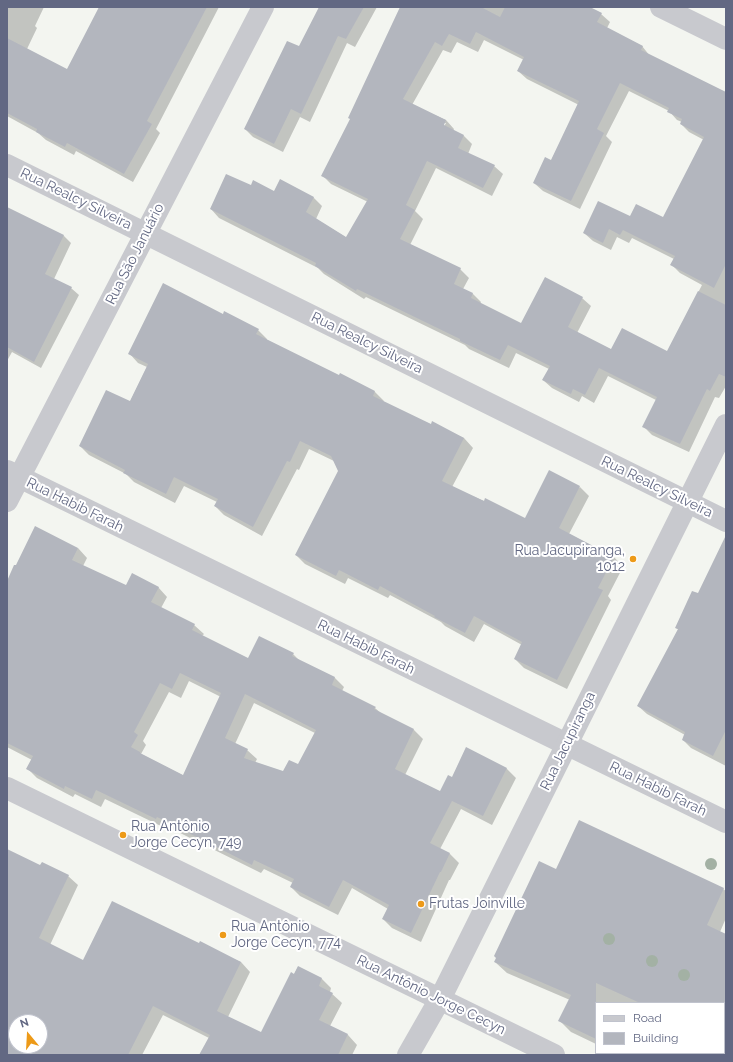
<!DOCTYPE html>
<meta charset="utf-8">
<style>
body{margin:0}
#map{position:relative;width:733px;height:1062px;overflow:hidden;background:#f3f5f0;font-family:Raleway,sans-serif}
canvas{display:block}
.frame{position:absolute;inset:0;border:8px solid #626883;pointer-events:none}
.legend{position:absolute;left:595px;top:1002px;width:130px;height:52px;box-sizing:border-box;background:#fff;border:1px solid #c0c3cd;margin:0;padding:5px 7px;list-style:none;font-size:12px;color:#626883}
.legend li{display:flex;align-items:center;gap:8px;height:20px}
.legend b{width:20px;border:1px solid #c0c3cd}
.north{position:absolute;left:8px;top:1014px;width:40px;height:40px;box-sizing:border-box;background:#fff;border:1px solid #c0c3cd;border-radius:50%;rotate:342deg;font-size:11px;font-weight:700;line-height:16px;text-align:center;color:#626883}
.north::after{content:'';display:block;margin:auto;width:14px;height:18px;background:#ed9a18;clip-path:polygon(50% 0,100% 100%,50% 72%,0 100%)}
</style>
<div id="map">
<canvas width="733" height="1062"></canvas>
<div class="frame"></div>
<ul class="legend">
<li><b style="height:5px;background:#c8c9ce"></b>Road</li>
<li><b style="height:11px;background:#b3b6be"></b>Building</li>
</ul>
<div class="north">N</div>
</div>
<script>
const c = document.querySelector('canvas').getContext('2d');
c.lineJoin = 'round';
function fill(path, color) { c.fillStyle = color; c.fill(path, 'evenodd'); }
const shape = rows => new Path2D(rows.map(r => 'M' + r).join(''));
function strokePath(path, color, width, dash) { c.strokeStyle = color; c.lineWidth = width; c.lineCap = dash ? 'butt' : 'round'; c.setLineDash(dash || []); c.stroke(path); }
function drawText(font, color, halo, rows, align = 'center') {
  c.font = font + ' Raleway,sans-serif'; c.lineWidth = 4; c.setLineDash([]); c.textBaseline = 'middle'; c.strokeStyle = halo; c.fillStyle = color; for (const [text, x, y, turn = 0] of rows) {
    c.save(); c.translate(x, y); c.rotate((+turn || 0) * Math.PI / 180); c.textAlign = isNaN(turn) ? turn : align; if (halo) c.strokeText(text, 0, 0); c.fillText(text, 0, 0); c.restore();
  }
}
fill(shape([
 [7,7,44,7,35,26,37,28,27,49,67,70,100,7,219,7,156,129,160,133,133,182,76,151,74,155,46,140,38,133,7,116],
 [320,7,377,7,355,47,347,43,310,122,300,117,283,152,253,137,245,129,299,48],
 [401,7,587,7,601,14,610,22,607,28,642,46,650,56,726,94,726,386,719,398,715,397,689,452,652,435,644,427,656,400,608,376,594,403,582,396,579,402,552,388,543,380,549,369,516,353,509,368,469,349,465,345,366,297,364,299,324,274,318,268,219,218,211,209,251,187,274,192,313,197,322,206,316,219,347,238,368,202,331,184,323,176,351,120],
 [484,40,524,60,518,71,527,79,579,105,551,161,534,183,543,191,580,209,612,142,606,136,629,91,669,111,677,120,682,122,681,124,689,132,704,140,664,219,630,217,584,233,593,241,611,250,617,237,629,243,632,238,674,259,671,264,680,273,702,285,667,353,612,350,577,333,591,306,582,298,521,324,480,304,481,302,473,294,463,289,469,278,460,269,410,245,423,219,415,211,436,168,492,196,503,174,494,166,468,154,472,144,464,136,453,131,454,129,446,120,412,105,443,50,451,53,457,42,478,52],
 [444,123,446,123,442,130],
 [7,209,64,236,71,243,54,279,71,288,79,295,41,368,12,352,7,361],
 [223,315,258,330,267,339,267,340,340,377,341,375,375,392,384,401,383,402,432,425,433,423,464,438,473,448,452,487,525,519,580,487,589,496,569,534,614,557,623,567,608,596,611,600,567,689,524,668,515,659,522,645,484,624,474,642,445,626,441,622,390,595,388,598,348,578,345,584,305,564,296,555,339,471,334,461,309,449,299,470,297,469,262,536,224,515,215,506,217,502,184,486,175,503,134,482,126,474,89,455,80,446,130,402,147,367,138,363,129,353],
 [78,548,87,558,83,566,126,586,158,587,167,597,161,608,194,625,204,634,202,636,249,659,293,654,300,661,335,678,344,687,342,691,375,708,382,714,414,730,423,739,405,775,440,792,453,778,467,749,507,769,516,778,492,825,461,809,440,849,450,854,459,863,450,880,449,880,421,942,392,928,383,919,388,909,352,888,338,915,300,896,291,887,293,883,264,869,261,873,166,826,165,828,105,799,101,807,75,794,73,797,37,778,28,769,32,760,7,747,7,584],
 [189,681,221,697,184,776,141,754,146,745,143,741,169,692,181,698],
 [254,703,315,733,299,766,284,772,255,763,257,759,247,750,235,744],
 [726,566,726,766,691,748,683,740,685,735,647,714,638,706,679,630,676,628,698,594],
 [7,850,41,867,68,876,78,885,50,945,84,961,200,945,241,962,250,972,228,1017,261,1034,298,967,322,979,331,988,330,992,342,1003,330,1026,348,1035,357,1045,352,1055,201,1055,209,1038,163,1015,142,1055,7,1055],
 [16,1022,40,1022,40,1046,16,1046],
 [557,870,723,889,726,891,726,918,720,932,726,935,726,1055,618,1055,614,1053,724,1053,724,1003,596,1003,596,1044,571,1032,560,1021,570,1000,507,973,495,962]
]), '#0003');
fill(shape([
 [99,7,207,7,147,121,152,124,124,174,67,143,65,147,36,132,37,129,7,113,7,38,67,69],
 [319,7,364,7,346,39,338,36,301,114,291,109,274,144,244,129,287,41,299,46],
 [400,7,481,7,500,17,505,7,590,7,602,13,597,22,643,46,641,50,726,92,726,264,714,288,670,265,675,256,623,230,620,235,609,229,603,243,583,233,598,201,630,216,636,204,663,217,704,137,680,124,682,119,667,112,669,108,620,83,597,129,604,133,571,201,533,183,545,157,551,160,579,101,517,71,524,57,476,32,470,44,449,34,442,46,435,42,403,99,446,120,444,125,464,135,458,148,495,165,483,188,427,161,406,205,415,210,400,239,461,268,454,284,473,293,471,298,521,323,545,277,583,297,568,327,611,349,622,328,667,351,698,291,726,305,726,377,719,374,710,391,707,389,680,444,642,427,657,397,599,368,585,395,573,389,571,394,542,380,550,366,508,345,500,360,460,341,460,339,357,289,356,291,315,266,316,263,210,209,226,174,251,185,253,180,274,191,280,179,314,197,306,212,346,237,368,199,321,176,350,119,348,118],
 [7,207,64,235,45,274,72,287,34,362,7,347],
 [163,283,223,314,224,311,259,329,256,334,339,375,340,373,375,391,373,396,431,424,432,421,464,438,442,481,484,501,485,498,525,518,549,470,580,486,559,528,614,557,598,588,603,590,557,680,514,659,522,642,474,616,465,633,434,617,435,616,380,586,378,590,339,570,336,576,295,555,338,471,331,456,300,441,290,462,287,461,253,527,214,506,218,499,174,477,166,494,123,473,125,470,79,446,106,390,130,401,148,364,128,354],
 [35,526,78,548,72,560,126,585,132,573,159,587,151,602,195,624,192,630,248,658,259,636,294,653,292,656,335,677,332,685,376,707,374,709,414,729,395,769,440,791,448,775,452,777,466,747,507,768,483,816,452,801,430,843,450,853,441,872,440,872,411,933,382,919,389,905,343,880,329,907,290,887,294,879,254,860,252,865,157,817,156,819,96,790,92,799,65,786,64,789,26,769,33,756,7,743,7,581,14,565,16,565],
 [180,673,221,693,183,775,140,753,140,752,131,747,138,735,134,732,160,683,172,689],
 [245,694,316,730,298,764,289,760,283,771,244,758,248,749,225,738],
 [726,535,726,730,713,756,682,740,685,732,637,706,678,629,675,628,692,591,698,593],
 [579,820,724,888,707,925,726,934,726,1003,640,1003,596,983,596,1039,558,1021,571,995,494,962,496,958,494,956,539,861,556,869],
 [7,849,40,865,42,862,69,875,39,938,83,960,112,901,199,943,200,941,241,962,217,1011,261,1032,291,972,294,974,298,966,322,978,319,986,333,993,319,1020,348,1034,338,1055,199,1055,210,1035,153,1006,128,1055,7,1055],
 [16,1022,40,1022,40,1046,16,1046]
]), '#b3b6be');
strokePath(shape([
 [661,7,726,39],
 [7,165,726,521],
 [7,471,726,822],
 [7,501,263,7],
 [408,1055,440,999]
]), '#c8c9ce', 22);
strokePath(shape([
 [7,788,554,1055],
 [440,999,726,425]
]), '#c8c9ce', 22);
c.fillStyle = '#a3b1a4';
for (const [x, y] of [
 [711,864],
 [609,939],
 [652,961],
 [684,975]
]) { c.beginPath(); c.arc(x, y, 6, 0, 2 * Math.PI); c.fill(); }
for (const [x, y, r, color] of [
 [633,559,4,"#ed9a18"],
 [123,835,4,"#ed9a18"],
 [421,904,4,"#ed9a18"],
 [223,935,4,"#ed9a18"]
]) { const dot = new Path2D(); dot.arc(x, y, r, 0, 2 * Math.PI); c.fillStyle = color; c.fill(dot); strokePath(dot, '#fff', 1.5); }
drawText('14px', '#626883', '#fff', [
 ["Rua Realcy Silveira",76,199,26],
 ["Rua São Januário",135,254,-63],
 ["Rua Realcy Silveira",367,343,26],
 ["Rua Realcy Silveira",657,487,26],
 ["Rua Habib Farah",75,505,26],
 ["Rua Habib Farah",366,647,26],
 ["Rua Jacupiranga",568,741,-64],
 ["Rua Habib Farah",658,789,26],
 ["Rua Antônio Jorge Cecyn",431,995,26]
]);
drawText('14px', '#626883', '#fff', [
 ["Rua Jacupiranga,",625,551,"right"],
 ["1012",625,567,"right"],
 ["Rua Antônio",131,827],
 ["Jorge Cecyn, 749",131,843],
 ["Frutas Joinville",429,904],
 ["Rua Antônio",231,927],
 ["Jorge Cecyn, 774",231,943]
], 'left');
</script>
